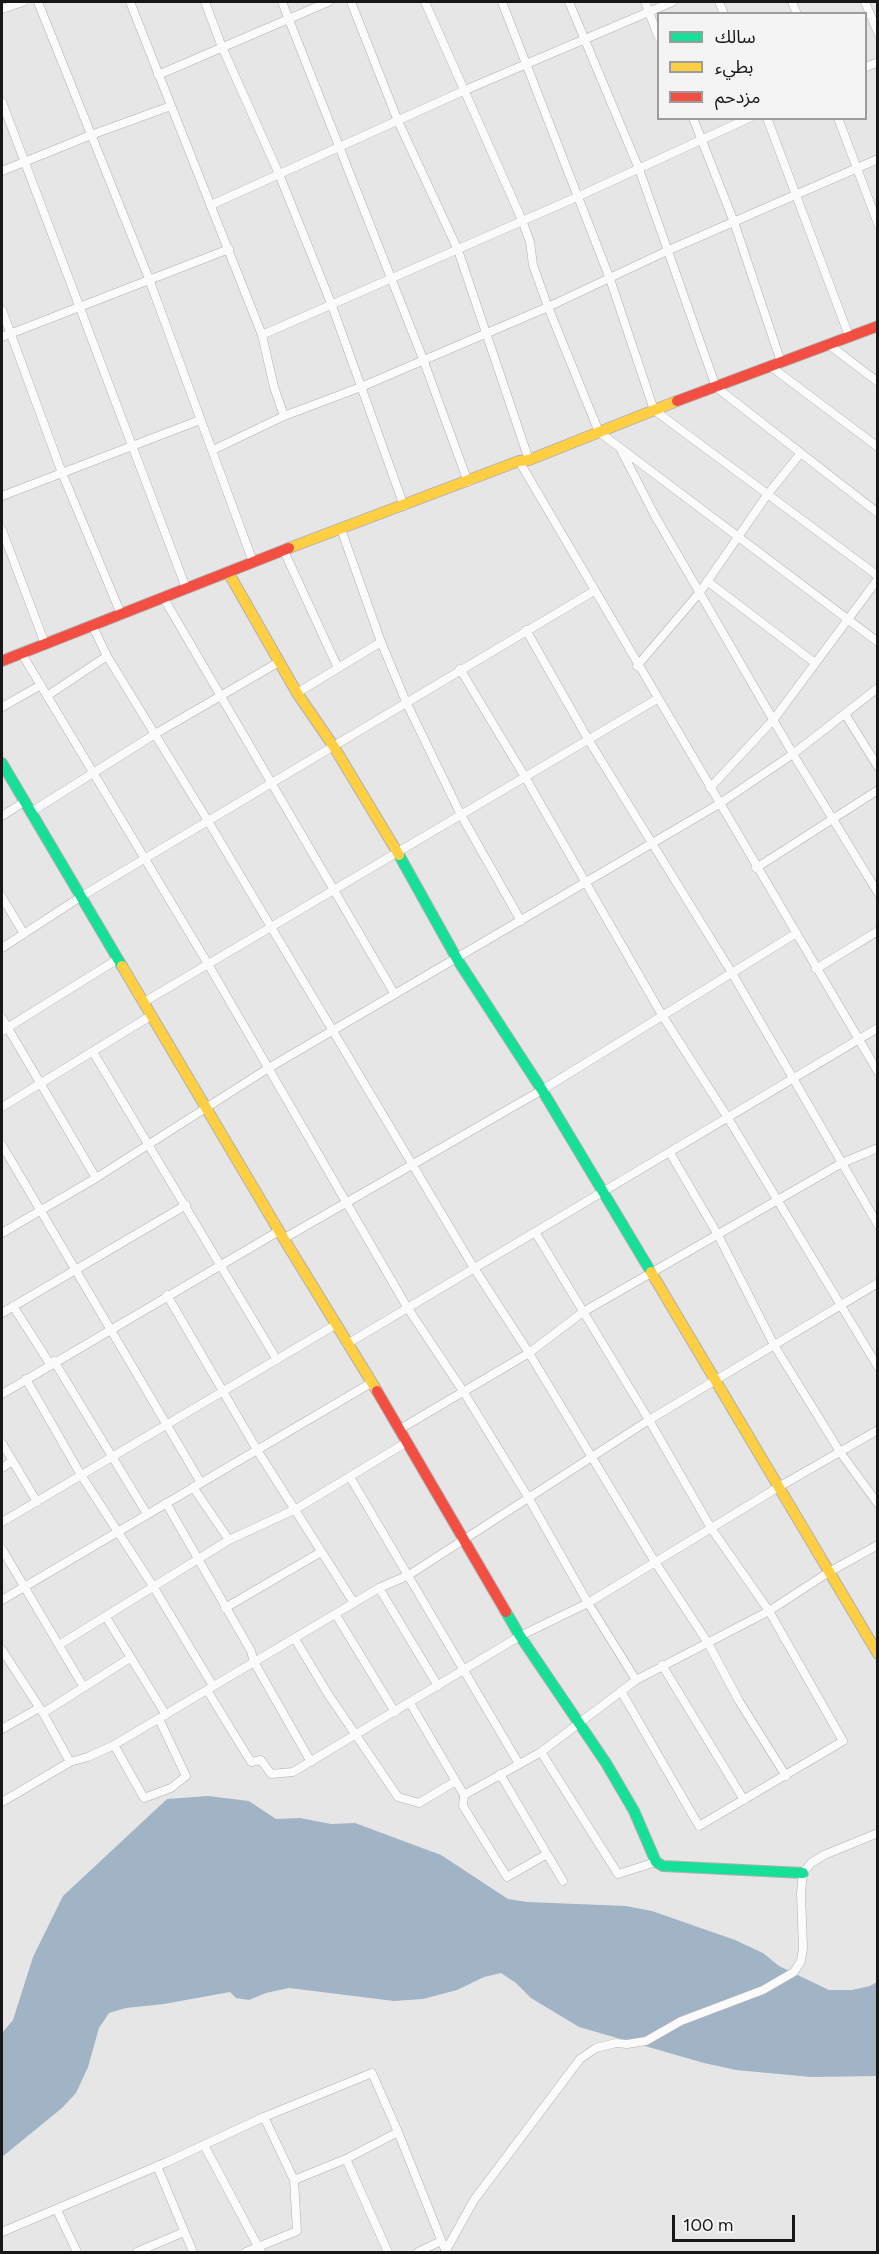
<!DOCTYPE html>
<meta charset="utf-8">
<style>
body{margin:0}
#map{position:relative;width:879px;height:2254px;overflow:hidden;background:#e6e6e7;font-family:Figtree,"Noto Sans Arabic",sans-serif}
canvas{display:block}
.frame{position:absolute;inset:0;border:3px solid #171718;pointer-events:none}
.legend{position:absolute;left:657px;top:12px;width:210px;height:108px;box-sizing:border-box;background:#f4f4f5;border:2px solid #9c9c9d;margin:0;padding:8px 10px;list-style:none;font-size:18px;color:#171718}
.legend li{display:flex;align-items:center;gap:12px;height:30px}
.legend b{width:30px;border:2px solid #9c9c9d}
.scale{position:absolute;left:672px;top:2215px;width:123px;height:27px;box-sizing:border-box;border:3px solid #171718;border-top:0;padding-left:8px;font-size:18px;line-height:21px;white-space:nowrap;color:#171718;-webkit-text-stroke:4px #f4f4f5;paint-order:stroke}
</style>
<div id="map">
<canvas width="879" height="2254"></canvas>
<div class="frame"></div>
<ul class="legend">
<li><b style="height:8px;background:#16e098"></b>سالك</li>
<li><b style="height:8px;background:#ffcf43"></b>بطيء</li>
<li><b style="height:8px;background:#f24e42"></b>مزدحم</li>
</ul>
<div class="scale">100 m</div>
</div>
<script>
const c = document.querySelector('canvas').getContext('2d');
c.lineJoin = 'round';
function fill(path, color) { c.fillStyle = color; c.fill(path, 'evenodd'); }
const shape = rows => new Path2D(rows.map(r => 'M' + r).join(''));
function strokePath(path, color, width, dash) { c.strokeStyle = color; c.lineWidth = width; c.lineCap = dash ? 'butt' : 'round'; c.setLineDash(dash || []); c.stroke(path); }
fill(shape([
 [208,1796,249,1801,276,1819,300,1818,331,1824,355,1823,441,1855,508,1899,527,1902,626,1906,652,1911,735,1940,763,1953,779,1966,829,1990,852,1990,870,1986,877,1982,877,2076,811,2077,736,2070,704,2063,579,2027,531,1998,516,1983,501,1973,484,1977,457,1990,423,1999,394,2001,289,1988,266,1993,249,2000,236,1998,230,1992,164,2004,126,2008,109,2013,99,2028,88,2067,76,2093,62,2108,2,2157,2,2033,13,2020,33,1957,63,1896,167,1799]
]), '#a1b4c6');
const street = shape([
 [38,2,149,279,253,562],
 [130,2,262,335,274,387,284,416],
 [205,2,222,47,279,174,331,303,404,506],
 [282,2,423,359,468,482],
 [351,2,398,121,458,250,529,460],
 [425,2,522,220,530,242,533,265,548,307,599,432,878,642],
 [502,2,610,279,654,410,878,576],
 [569,2,639,169,716,387,878,513],
 [645,2,658,36],
 [719,2,724,14],
 [792,2,797,14],
 [865,2,878,33],
 [2,9,23,2],
 [866,67,878,62],
 [158,75,328,2],
 [2,102,186,588],
 [693,118,734,222,781,362],
 [767,118,849,336],
 [838,118,878,224],
 [2,171,91,135,171,106],
 [211,205,463,91,672,2],
 [2,310,62,473,121,614],
 [262,335,577,197,749,118],
 [2,337,229,249],
 [828,344,878,382],
 [770,366,878,447],
 [213,450,284,416,361,387,548,307,669,250,878,159],
 [621,450,654,514,793,754,878,893],
 [519,461,878,1072],
 [2,496,200,420],
 [341,529,381,642,407,704,461,815,521,921],
 [2,530,45,644],
 [284,551,338,668],
 [707,581,815,663],
 [163,597,394,993],
 [92,625,107,656,208,821,474,1268,529,1353,655,1562,708,1643,739,1701,786,1776],
 [526,630,588,739,732,973,878,1225],
 [22,654,208,964,407,1307,463,1391,528,1497,588,1603,636,1680],
 [637,666,700,592,767,495,800,454],
 [460,669,525,777,662,1015,728,1118,878,1367],
 [297,693,381,642],
 [47,696,107,656],
 [2,707,41,685],
 [845,714,878,767],
 [710,788,774,719,878,579],
 [31,812,155,734,279,662],
 [2,816,24,802],
 [756,868,878,790],
 [2,897,24,934],
 [2,948,82,896,594,591],
 [816,969,878,931],
 [144,1002,657,699],
 [2,1018,96,1178],
 [2,1031,118,959],
 [93,1052,277,1360],
 [2,1107,152,1015],
 [2,1145,201,1483],
 [670,1153,718,1235,774,1345,840,1452,878,1504],
 [535,1232,649,1420,711,1528,769,1611,843,1741,699,1826,621,1691],
 [2,1233,96,1178,267,1069,719,804,793,754,878,688],
 [283,1239,542,1090,795,934],
 [167,1295,257,1450,354,1603],
 [13,1306,50,1364],
 [2,1313,186,1205],
 [347,1344,878,1028],
 [54,1361,147,1514],
 [26,1379,81,1475,153,1586,213,1686],
 [2,1394,279,1231],
 [400,1429,529,1353,583,1312,842,1163,878,1148],
 [2,1443,37,1502],
 [2,1468,12,1461],
 [350,1477,519,1764],
 [193,1487,229,1540],
 [166,1503,251,1651,254,1662,311,1762],
 [2,1522,335,1325],
 [2,1549,83,1686],
 [379,1588,438,1686],
 [2,1600,371,1383],
 [225,1608,321,1552],
 [336,1615,395,1712],
 [106,1617,166,1715],
 [295,1639,328,1694,398,1797,419,1803,456,1781],
 [59,1645,229,1540,296,1509,407,1442],
 [2,1650,43,1713,70,1762],
 [662,1665,744,1800],
 [207,1690,251,1762,261,1760,271,1774,293,1772,520,1636,588,1603,777,1488,878,1430],
 [410,1703,464,1795,463,1806,507,1877,547,1854],
 [43,1713,130,1658],
 [2,1729,39,1708],
 [114,1745,144,1798,171,1788,186,1776,159,1719],
 [541,1752,618,1874,656,1862],
 [500,1774,563,1881],
 [464,1795,541,1752,636,1680,769,1611,829,1572,878,1545],
 [2,1802,70,1762,88,1757,114,1745,379,1588,409,1575,649,1420,878,1283],
 [264,2117,294,2180],
 [204,2145,261,2252],
 [346,2159,388,2252],
 [157,2166,193,2252],
 [57,2210,77,2252],
 [2,2232,167,2162,264,2117,372,2073,398,2132,446,2252],
 [137,2252,184,2232],
 [246,2252,297,2231,294,2180,346,2159,398,2132],
 [418,2252,441,2241],
 [445,2252,474,2200,580,2059,596,2048,616,2043,627,2044,646,2041,681,2021,763,1990,794,1972,801,1961,803,1948,801,1893,803,1873,811,1863,824,1855,878,1833]
]);
const fast = shape([
 [2,763,122,966],
 [399,855,457,959,542,1090,651,1272],
 [506,1612,520,1636,606,1763,634,1811,656,1862,663,1866,803,1873]
]);
const slow = shape([
 [289,548,519,461,529,460,677,401],
 [228,572,297,693,334,747,399,855],
 [122,966,279,1231,377,1391],
 [651,1272,878,1654]
]);
const jam = shape([
 [677,401,878,326],
 [2,661,289,548],
 [377,1391,506,1612]
]);
strokePath(street, '#b0b0b1', 9);
strokePath(fast, '#b0b0b1', 12);
strokePath(slow, '#b0b0b1', 12);
strokePath(jam, '#b0b0b1', 12);
strokePath(street, '#fbfbfb', 8);
strokePath(fast, '#16e098', 10);
strokePath(slow, '#ffcf43', 10);
strokePath(jam, '#f24e42', 10);
</script>
